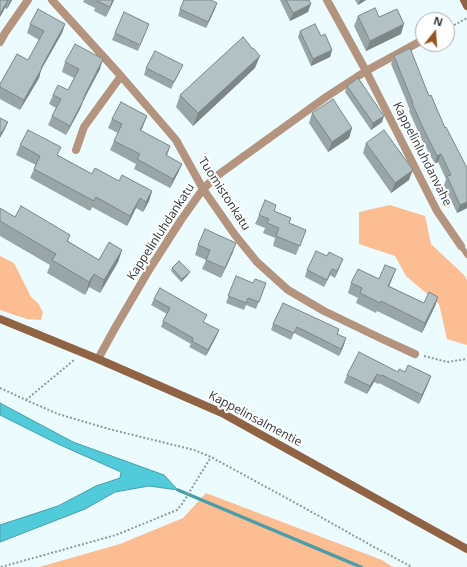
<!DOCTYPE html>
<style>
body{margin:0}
#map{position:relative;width:467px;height:567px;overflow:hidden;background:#ecfcfe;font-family:"Open Sans",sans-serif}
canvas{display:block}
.north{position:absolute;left:415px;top:12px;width:40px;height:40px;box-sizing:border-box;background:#fff;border:1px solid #adafb0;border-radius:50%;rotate:17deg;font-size:11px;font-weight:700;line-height:16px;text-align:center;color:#323839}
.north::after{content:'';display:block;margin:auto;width:14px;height:18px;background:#965421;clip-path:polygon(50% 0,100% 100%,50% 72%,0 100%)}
</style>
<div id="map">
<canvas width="467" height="567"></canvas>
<div class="north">N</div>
</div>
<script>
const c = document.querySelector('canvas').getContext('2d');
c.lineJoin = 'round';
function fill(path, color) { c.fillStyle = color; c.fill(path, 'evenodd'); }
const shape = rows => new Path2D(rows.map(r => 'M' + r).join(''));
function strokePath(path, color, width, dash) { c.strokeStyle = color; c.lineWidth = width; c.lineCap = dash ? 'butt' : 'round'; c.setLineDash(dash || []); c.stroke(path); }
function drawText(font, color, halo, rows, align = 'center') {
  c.font = font + ' "Open Sans",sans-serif'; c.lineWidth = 4; c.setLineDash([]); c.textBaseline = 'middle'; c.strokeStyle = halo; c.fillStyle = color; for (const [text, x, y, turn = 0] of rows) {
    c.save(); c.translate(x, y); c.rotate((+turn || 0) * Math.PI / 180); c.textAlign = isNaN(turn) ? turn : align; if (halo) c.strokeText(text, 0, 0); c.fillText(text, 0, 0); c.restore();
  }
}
fill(shape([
 [390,205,425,216,431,244,464,275,467,280,467,345,447,339,439,304,406,276,395,256,359,244,359,212],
 [0,256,14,263,31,297,38,303,43,312,41,320,27,319,0,310],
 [206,493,382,560,393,567,39,567,120,544,183,518]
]), '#fcbd93');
const water = shape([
 [0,403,73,442,164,475,178,490,149,486,115,492,85,509,0,542,0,525,58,506,96,486,120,478,121,472,58,444,0,415,0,403]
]);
fill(water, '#51cad9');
strokePath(water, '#489ea9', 1);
strokePath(shape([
 [178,490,361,567]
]), '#489ea9', 3.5);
strokePath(shape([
 [447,29,467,18],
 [424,356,447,362,467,359],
 [0,388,26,400,58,414,109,429,194,450,211,457,301,506,374,547,412,567],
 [26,400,74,360],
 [1,567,116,535,177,510,182,504,211,457]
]), '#8e999b', 2, [2, 2]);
strokePath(shape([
 [461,246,467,255]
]), '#b4947f', 5.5);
strokePath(shape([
 [52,0,121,76,164,126,176,140,203,189,235,235,257,262,288,290,324,311,380,338,415,354],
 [327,0,366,71,437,211,461,246],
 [0,42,5,33,28,0],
 [76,150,84,127,121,76],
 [98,359,115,328,149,270,181,220,203,189,218,175,326,97,366,71,419,42]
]), '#b4947f', 8);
strokePath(shape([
 [464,0,467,6],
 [0,319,98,359,222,413,467,549]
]), '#906344', 8);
fill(shape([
 [0,0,12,0,7,9,5,8,0,17],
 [84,0,114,0,106,17,94,11,95,8,83,2],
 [280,0,309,0,308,12,290,21],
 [355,0,366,0,358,5],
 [180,9,215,9,206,28,178,16],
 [358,16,379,17,401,34,366,51,354,26],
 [30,24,65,24,62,33,41,70,39,78,20,110,0,99,0,84,28,60,39,40,27,33],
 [149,24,138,51,112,40,115,33],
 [300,31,321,36,332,50,330,57,311,66,298,37],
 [394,56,467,208,457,213,444,185,446,179,438,162,435,164,421,138,409,111,410,110,391,64],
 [65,62,100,69,83,101,80,109,66,135,48,125,52,116,56,108,49,104,53,95,68,90,74,78,62,72],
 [146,68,180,71,171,89,144,75],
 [255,68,193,126,176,107,180,95],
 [347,86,382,122,371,130,345,92],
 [312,113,352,128,349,138,328,152,309,123],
 [147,116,141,131,170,146,167,156,182,164,178,173,170,188,134,169,136,164,110,150,114,141,118,133,108,128,112,119],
 [366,143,409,180,391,193,363,153],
 [20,145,58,155,92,174,152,191,149,201,143,212,136,208,127,226,92,207,90,211,30,178,36,165,16,155],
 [0,208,15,217,70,235,68,241,99,260,122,250,118,262,100,293,89,287,85,295,47,273,50,265,0,236],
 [274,211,291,218,289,223,306,230,296,255,273,246,275,238,263,233,265,228,255,224,259,215],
 [198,245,233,252,221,278,202,269,206,260,195,255],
 [327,256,343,259,335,278,330,275,324,287,305,277,307,270],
 [172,268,188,275,181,282,171,271],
 [396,269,389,286,424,303,438,297,435,306,422,333,377,311,376,313,356,303,358,298,348,293,351,283,379,279],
 [236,276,253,283,266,283,256,309,246,305,244,310,226,303],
 [154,299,204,322,219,330,216,337,206,356,189,347,191,344,161,327,163,321,167,314,151,305],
 [273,324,339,329,338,334,344,345,339,356,294,333,291,340,271,330],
 [398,372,405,372,431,376,428,384,419,404,379,383,378,384,374,382,367,394,344,383,347,375]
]), '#99a6a8');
fill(shape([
 [8,0,5,8,0,17,0,14],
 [10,0,12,0,7,9],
 [113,0,114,0,106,17,110,7],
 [360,0,366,0,358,5],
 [217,3,215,9,206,28,208,22],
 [311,4,308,12,290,21,293,13],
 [65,24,62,33,41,70,39,78,20,110,24,100],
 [404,24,401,34,366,51,370,41],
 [332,50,330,57,311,66,313,59],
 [260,56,255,68,193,126,198,113],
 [103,59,100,69,83,101,80,109,66,135,70,126],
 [147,116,143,126,136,140,140,130],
 [384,116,382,122,371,130,373,123],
 [8,122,5,129,0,138,0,135],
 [352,128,349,138,328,152,332,142],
 [441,154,438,162,435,164,437,156],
 [182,164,178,173,170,188,173,179],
 [413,170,409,180,391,193,395,183],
 [152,191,149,201,143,212,146,202],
 [96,197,92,207,90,211,94,201],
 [140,198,136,208,127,226,130,216],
 [467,202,467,208,457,213,460,205],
 [236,243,233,252,221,278,225,268],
 [122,250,118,262,100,293,104,280],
 [343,259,340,266,335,278,337,271],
 [332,269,330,275,324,287,327,280],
 [396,269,392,279,385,296,388,286],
 [190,272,188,275,181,282,182,279],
 [94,274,89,287,85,295,89,282],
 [438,297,435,306,422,333,425,323],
 [219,330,216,337,206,356,208,350],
 [346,338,344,345,339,356,341,349],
 [377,374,374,382,367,394,370,386],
 [431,376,428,384,419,404,422,395]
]), '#7d8788');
const building = shape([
 [0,0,8,0,0,14,0,0],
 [98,0,113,0,110,7,97,1,98,0],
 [184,0,211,0,217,3,208,22,180,9,184,0],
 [286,0,309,0,311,4,293,13,286,0],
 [375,8,379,17,397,9,404,24,370,41,358,16,375,8],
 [38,9,65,24,41,68,42,68,24,100,0,87,0,84,17,54,28,60,44,31,30,24,38,9],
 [124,12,149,24,140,45,115,33,124,12],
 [315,24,321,36,325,34,332,50,313,59,300,31,315,24],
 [243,37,249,44,251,48,253,48,260,56,198,113,180,95,243,37],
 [75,44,103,59,83,99,84,99,70,126,52,116,61,99,53,95,58,85,68,90,79,69,65,62,75,44],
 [410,48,429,96,431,95,445,128,446,127,467,168,467,202,460,205,447,176,451,175,441,154,437,156,424,130,412,103,413,103,394,56,410,48],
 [155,51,183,65,174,82,146,68,155,51],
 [358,78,384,116,373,123,347,86,358,78],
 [333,99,352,128,332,142,312,113,333,99],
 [121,102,147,116,140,130,170,146,166,155,182,164,173,179,137,159,140,154,114,141,122,124,112,119,121,102],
 [0,118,8,122,0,135,0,118],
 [28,130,61,147,57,155,92,174,95,168,119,181,122,175,152,191,146,202,140,198,130,216,96,197,94,201,34,169,40,156,20,145,28,130],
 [384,130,413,170,395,183,366,143,384,130],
 [265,200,276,205,274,211,291,218,289,223,306,230,300,246,276,236,279,228,267,223,269,219,259,215,265,200],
 [21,206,70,235,67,241,99,260,109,242,122,250,104,280,94,274,89,282,52,260,56,254,0,221,0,208,15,217,21,206],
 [205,229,236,243,225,268,206,260,210,250,198,245,205,229],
 [316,251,327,256,329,252,343,259,337,271,332,269,327,280,307,270,316,251],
 [179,261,190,272,182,279,172,268,179,261],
 [385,265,396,269,388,286,424,303,429,292,438,297,425,323,381,301,380,303,360,293,362,288,351,283,358,269,379,279,385,265],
 [236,276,253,283,255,279,266,283,259,302,248,298,246,303,228,296,236,276],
 [160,288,207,315,203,322,219,330,208,350,192,341,193,338,163,321,170,308,154,299,160,288],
 [283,303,339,329,337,334,346,338,341,349,297,327,294,333,273,324,283,303],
 [359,352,398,372,399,369,405,372,408,365,431,376,422,395,382,375,381,376,377,374,370,386,347,375,359,352]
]);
fill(building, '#b2c1c3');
strokePath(building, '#7d8788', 1);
drawText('12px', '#323839', '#fff', [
 ["Kappelinluhdanvahe",422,154,63],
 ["Tuomistonkatu",224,194,57],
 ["Kappelinluhdankatu",161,232,-57],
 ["Kappelinsalmentie",255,419,28]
]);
</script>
